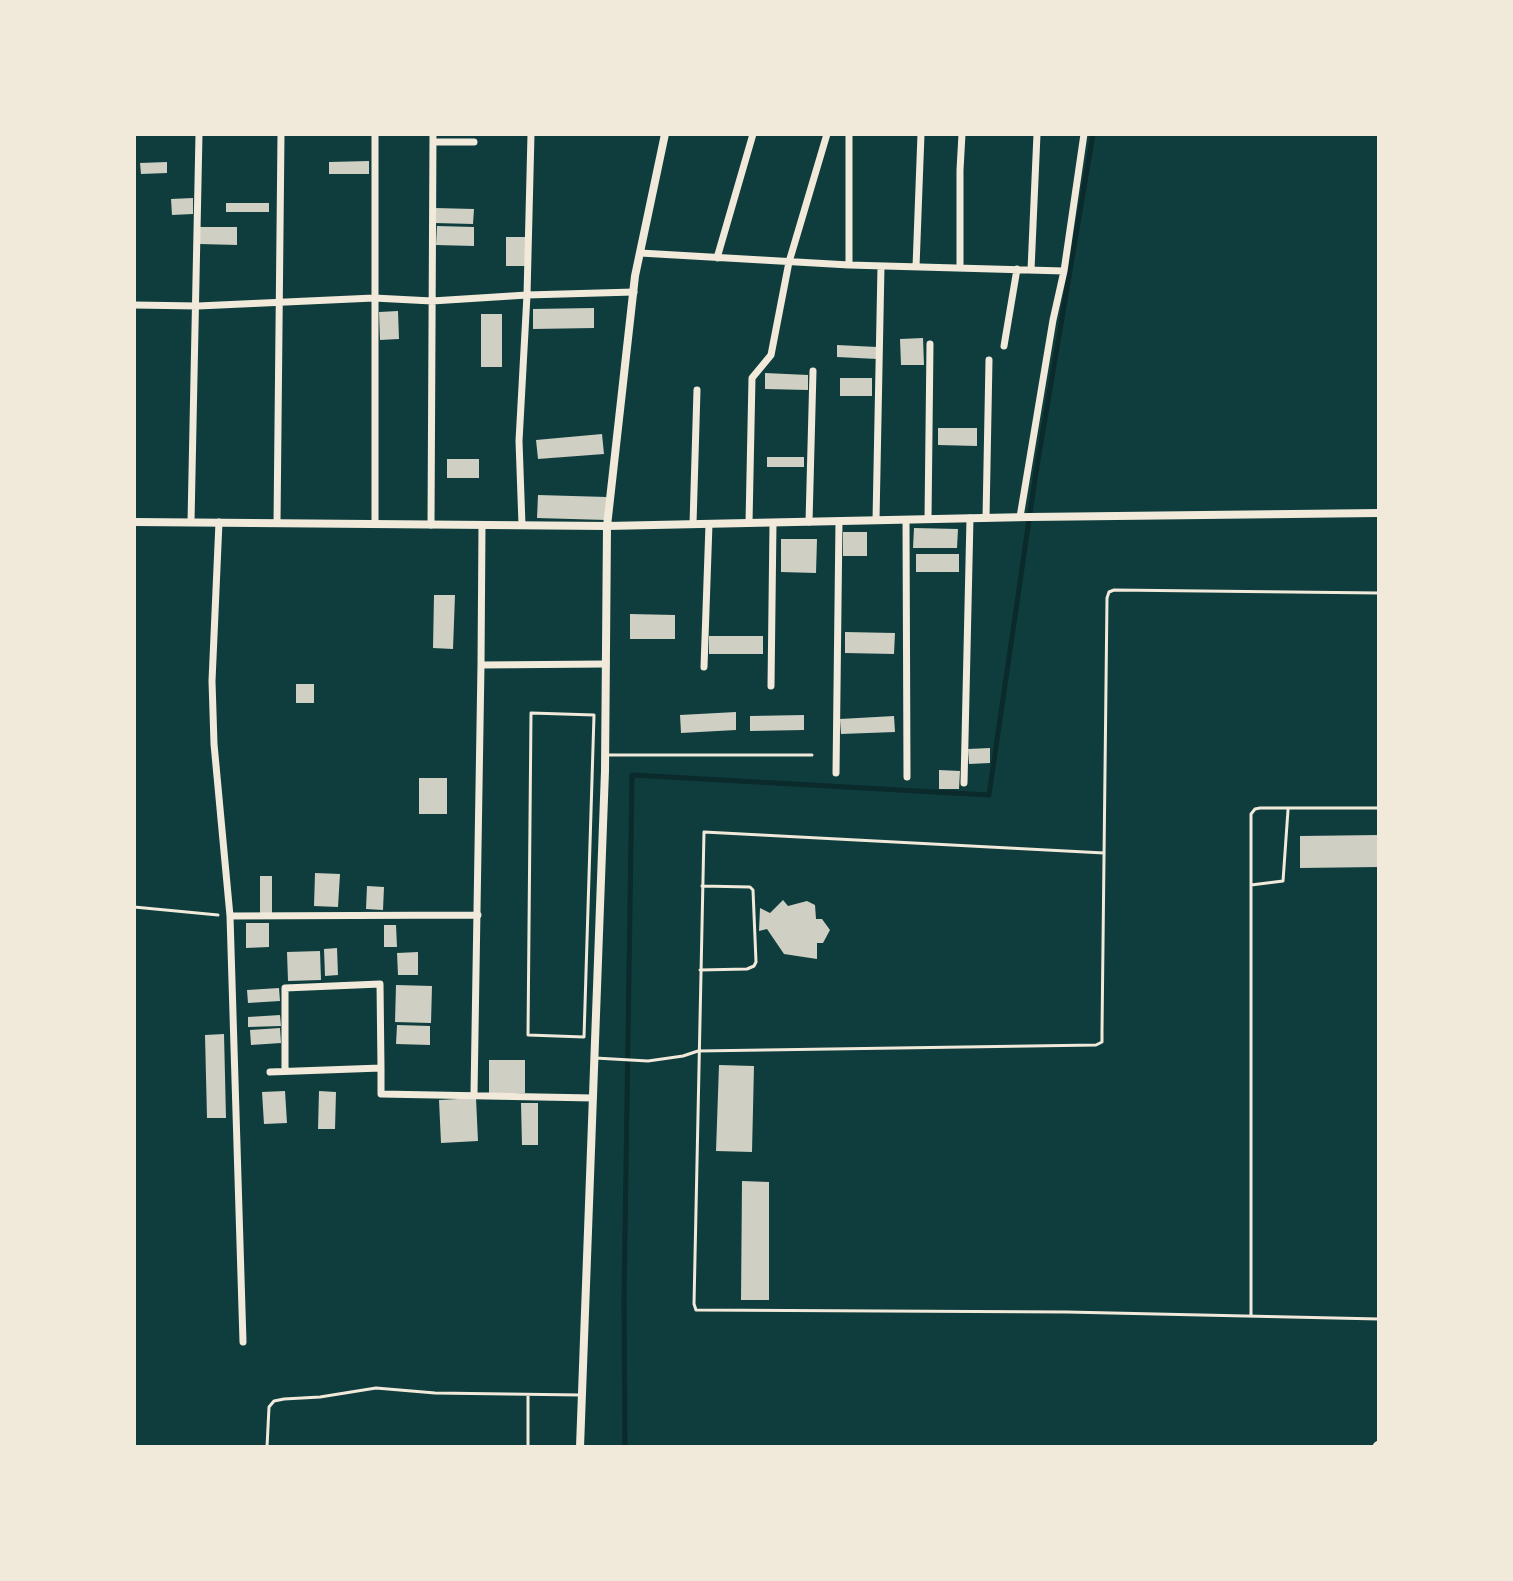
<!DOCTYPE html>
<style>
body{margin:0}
#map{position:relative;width:1513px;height:1581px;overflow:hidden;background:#0f3d3e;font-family:"Asap Condensed",sans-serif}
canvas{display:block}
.frame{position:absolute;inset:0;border:136px solid #f1e9da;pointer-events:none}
</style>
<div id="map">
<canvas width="1513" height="1581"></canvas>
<div class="frame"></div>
</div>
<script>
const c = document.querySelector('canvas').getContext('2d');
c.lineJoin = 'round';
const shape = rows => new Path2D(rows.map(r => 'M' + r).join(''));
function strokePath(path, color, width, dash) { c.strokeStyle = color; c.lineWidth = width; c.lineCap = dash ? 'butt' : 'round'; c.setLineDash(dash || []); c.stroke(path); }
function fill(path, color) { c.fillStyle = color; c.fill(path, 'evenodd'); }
strokePath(shape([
 [625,1447,624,1299,632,775,989,795,1036,472,1093,134]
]), '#0a2a2b', 5);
fill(shape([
 [369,161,369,174,329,174,329,162],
 [167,162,167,173,141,174,140,163],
 [193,198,193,214,172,215,171,199],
 [226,203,269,203,269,212,226,212],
 [435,208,474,209,473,224,435,223],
 [437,226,474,227,474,246,436,245],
 [200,227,237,227,237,245,200,244],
 [506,237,526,237,526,266,506,266],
 [594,308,594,328,533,329,533,309],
 [398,311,399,339,380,340,379,312],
 [481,314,502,314,502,367,481,367],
 [923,338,924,365,901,365,900,339],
 [837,345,877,347,877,359,837,357],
 [765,373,808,375,808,390,765,389],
 [840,378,872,378,872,396,840,396],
 [938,428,977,428,977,446,938,445],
 [602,434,604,454,538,459,536,440],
 [767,457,804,457,804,467,767,467],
 [447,459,479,459,479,478,447,478],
 [538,495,607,497,606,520,537,518],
 [914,528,958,529,957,548,913,548],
 [843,532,867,532,867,556,843,556],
 [781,539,817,539,816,573,781,572],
 [916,554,959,554,959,572,916,572],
 [434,595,455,595,453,649,433,648],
 [630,614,675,615,675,639,630,639],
 [845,632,895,633,894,654,845,653],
 [709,636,763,636,763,654,709,654],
 [296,684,314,684,314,703,296,703],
 [736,712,736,730,681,733,680,715],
 [804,715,804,730,750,731,750,716],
 [894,716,895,732,841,734,840,719],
 [990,748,990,763,969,764,968,749],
 [939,770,960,771,959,789,939,789],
 [419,778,447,778,447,814,419,814],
 [1379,835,1379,867,1300,868,1300,836],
 [315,873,340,874,338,907,314,906],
 [260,876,272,876,272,914,260,914],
 [367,886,384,887,383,910,366,909],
 [783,900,788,906,807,901,815,905,816,919,822,919,830,930,823,943,817,943,817,959,784,954,767,929,759,931,760,908,770,913],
 [246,923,269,923,269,947,246,948],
 [384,925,396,925,397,947,384,947],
 [337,948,338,975,325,976,324,949],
 [320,951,321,980,288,981,287,952],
 [418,952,418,975,398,975,397,953],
 [396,985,432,986,431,1023,395,1022],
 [279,988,280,1001,248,1003,247,990],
 [280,1015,281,1026,248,1027,248,1017],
 [397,1025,430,1026,430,1045,396,1044],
 [280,1028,281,1043,251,1045,250,1030],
 [224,1034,226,1118,207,1118,205,1035],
 [489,1060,525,1060,525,1093,489,1093],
 [719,1065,754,1066,752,1152,716,1151],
 [285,1091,287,1123,264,1124,262,1092],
 [319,1091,336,1092,335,1129,318,1129],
 [476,1098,478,1141,441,1143,439,1100],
 [521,1103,538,1103,538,1145,522,1145],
 [742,1181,769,1182,769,1300,741,1300]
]), '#cfcfc3');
strokePath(shape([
 [531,713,594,715,584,1037,528,1035,531,713],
 [134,907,218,915]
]), '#f1e9da', 3);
strokePath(shape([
 [607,755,812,755],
 [1104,853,704,832,694,1304,696,1310,1067,1312,1379,1319],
 [1251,885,1283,881,1288,810],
 [700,970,747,969,754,966,756,962,753,890,750,887,702,886],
 [595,1058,648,1061,683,1056,698,1051,1096,1045,1102,1042,1102,1031,1107,598,1109,592,1114,590,1379,593],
 [1251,1315,1251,814,1255,809,1260,808,1379,808],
 [267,1447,269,1407,274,1401,284,1399,320,1397,376,1388,435,1393,580,1395],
 [528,1447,528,1395]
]), '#f1e9da', 3);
strokePath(shape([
 [375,134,375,524],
 [433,142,474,142],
 [640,253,849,265,1064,271],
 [717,258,753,134],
 [849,265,849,134],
 [916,267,921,134],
 [960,268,960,170,962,134],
 [1031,270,1037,134],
 [134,305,198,306,374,298,432,301,527,295,531,134],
 [1004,346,1017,269],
 [1020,517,1053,320,1064,271,1084,134],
 [986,518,989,360],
 [928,519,930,344],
 [876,520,881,266],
 [906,520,907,777],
 [191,522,199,134],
 [219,522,212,681,214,744,230,916],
 [809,522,813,371],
 [277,523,281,134],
 [749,523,752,378,771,355,789,262,827,134],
 [693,524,697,390],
 [431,525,433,134],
 [522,525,519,441,527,295,634,292],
 [481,665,482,525],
 [704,667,709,524],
 [771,686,773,523],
 [836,773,839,521],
 [964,783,970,518],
 [285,1070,285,988,380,984,381,1068],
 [270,1072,381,1068,381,1094,593,1098],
 [474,1094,481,665,606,664],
 [243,1342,230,916,478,915]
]), '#f1e9da', 7);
strokePath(shape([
 [134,522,607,526,1029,517,1379,513],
 [580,1447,605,771,607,526,635,276,665,134]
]), '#f1e9da', 8);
strokePath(shape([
 [1378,1447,1379,1446]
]), '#f1e9da', 11);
</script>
